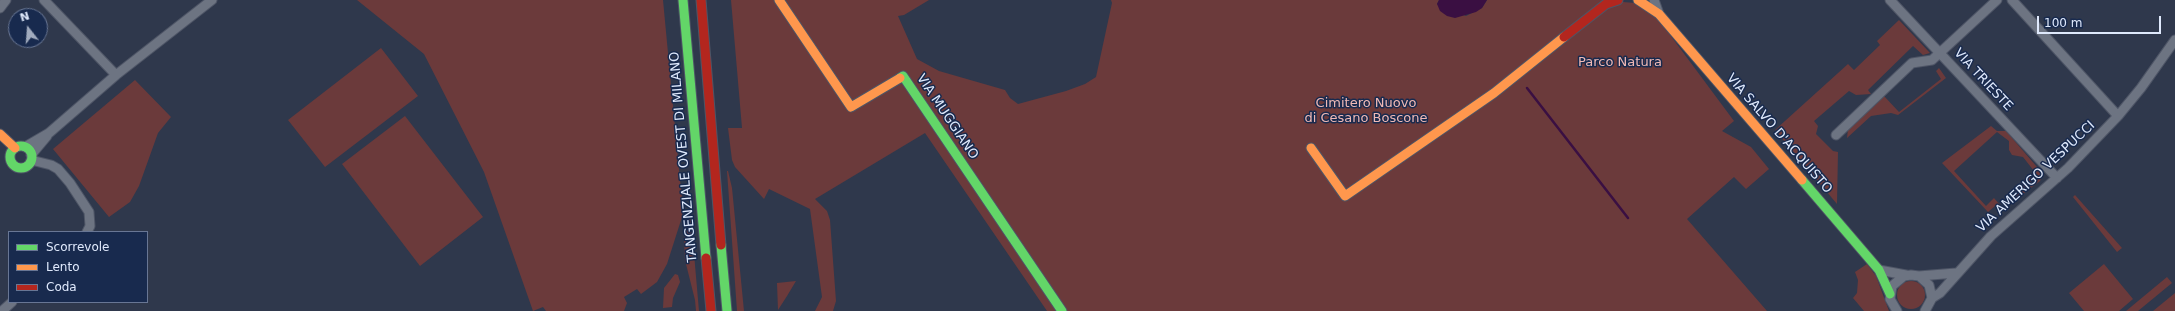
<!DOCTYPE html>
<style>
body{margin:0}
#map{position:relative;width:2175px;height:311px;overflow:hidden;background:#2f384c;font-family:"DejaVu Sans",sans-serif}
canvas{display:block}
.legend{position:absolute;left:8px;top:231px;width:140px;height:72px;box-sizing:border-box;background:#182a4e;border:1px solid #687694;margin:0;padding:5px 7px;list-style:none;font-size:12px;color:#dfe9fc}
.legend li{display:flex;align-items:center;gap:8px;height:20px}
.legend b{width:20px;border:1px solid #687694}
.north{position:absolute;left:8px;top:8px;width:40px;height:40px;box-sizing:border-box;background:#182a4e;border:1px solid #687694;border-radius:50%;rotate:343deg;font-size:11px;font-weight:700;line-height:16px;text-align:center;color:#dfe9fc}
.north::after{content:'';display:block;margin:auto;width:14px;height:18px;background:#a1abbe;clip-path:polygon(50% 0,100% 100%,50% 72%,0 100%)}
.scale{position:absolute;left:2037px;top:16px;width:124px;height:18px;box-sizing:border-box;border:2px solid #dfe9fc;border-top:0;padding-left:5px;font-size:12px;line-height:14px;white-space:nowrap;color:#dfe9fc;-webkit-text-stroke:3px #182a4e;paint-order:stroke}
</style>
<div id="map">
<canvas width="2175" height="311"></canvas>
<ul class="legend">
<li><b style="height:5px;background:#63d668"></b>Scorrevole</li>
<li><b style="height:5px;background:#ff974d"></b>Lento</li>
<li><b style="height:5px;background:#b3261e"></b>Coda</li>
</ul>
<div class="north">N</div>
<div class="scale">100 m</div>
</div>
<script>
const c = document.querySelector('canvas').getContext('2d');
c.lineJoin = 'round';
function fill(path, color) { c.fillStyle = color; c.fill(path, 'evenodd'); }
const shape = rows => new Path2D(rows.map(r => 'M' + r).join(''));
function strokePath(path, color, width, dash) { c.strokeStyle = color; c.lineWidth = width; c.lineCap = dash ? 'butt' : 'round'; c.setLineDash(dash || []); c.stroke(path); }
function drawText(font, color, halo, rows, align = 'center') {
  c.font = font + ' "DejaVu Sans",sans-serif'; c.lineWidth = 3; c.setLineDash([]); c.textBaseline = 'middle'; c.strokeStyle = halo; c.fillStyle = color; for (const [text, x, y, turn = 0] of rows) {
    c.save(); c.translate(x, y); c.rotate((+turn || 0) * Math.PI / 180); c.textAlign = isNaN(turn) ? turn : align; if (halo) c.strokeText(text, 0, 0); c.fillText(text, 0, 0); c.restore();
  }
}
fill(shape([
 [357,0,663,0,680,180,682,197,684,197,682,217,667,264,657,282,641,294,637,289,624,297,627,303,624,311,546,311,543,307,533,311,484,172,424,54],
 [731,0,929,0,904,15,898,16,917,59,939,71,1005,90,1010,98,1018,104,1066,91,1085,84,1096,77,1112,3,1111,0,1439,0,1437,4,1466,16,1482,8,1487,0,1621,0,1623,2,1635,3,1656,16,1734,121,1722,131,1751,147,1769,169,1746,189,1734,177,1687,219,1767,311,1047,311,925,133,815,199,827,211,830,220,836,301,833,311,815,311,822,297,810,209,769,189,764,199,735,167,732,160,728,128,742,128],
 [1899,20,1930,53,1923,55,1913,46,1868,90,1871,94,1856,95,1849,91,1814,121,1818,126,1816,134,1833,151,1838,152,1837,204,1775,130,1848,64,1854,70,1880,45,1877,41],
 [381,48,418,96,325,167,288,120],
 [1939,68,1946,78,1898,115,1891,113,1871,116,1847,138,1848,129,1884,96,1899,112,1941,79,1936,71],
 [135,80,171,117,158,133,139,186,130,202,109,217,53,149],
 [405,116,483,217,420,266,342,164],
 [1991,126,1997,131,2006,131,2043,174,2040,181,2016,199,2011,194,2034,171,2023,157,2012,155,2009,150,2009,141,1997,132,1954,171,1986,206,1994,198,2000,205,1997,208,1995,206,1988,212,1942,163],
 [727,171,728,171,732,188,744,311,737,311],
 [2075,195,2122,248,2117,252,2073,197],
 [688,219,691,219,699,311,696,311,695,300,685,260,684,240],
 [1867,264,1876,276,1889,311,1864,311,1853,298,1857,293,1858,280,1855,272],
 [2104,264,2133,299,2119,311,2084,311,2069,293],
 [675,274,678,275,680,282,673,298,672,307,663,308,664,288],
 [2167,277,2172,283,2138,311,2126,311],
 '1897 295a14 14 0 1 1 28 0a14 14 0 1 1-28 0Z',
 [796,281,787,296,778,310,777,283],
 [2175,293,2175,311,2153,311]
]), '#6b3a3b');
fill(shape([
 [1439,0,1487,0,1482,8,1476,12,1455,18,1447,16,1440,11,1437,4]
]), '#3a0f42');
strokePath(shape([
 [1527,88,1628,218]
]), '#3a0f42', 2.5);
const street = shape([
 [44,0,116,75],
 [1654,0,1659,14],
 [1890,0,2057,178],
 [2012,0,2118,116],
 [0,8,6,0],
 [1836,135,1912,63,1932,60,1997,0],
 [25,147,49,133,116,75,212,0],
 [31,155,47,136],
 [31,160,51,165,58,169,70,183,89,212,90,226,87,232],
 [1879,270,1906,275],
 [1919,276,1956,273],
 [1932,298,1940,293,1991,236,2068,168,2118,116,2141,88,2175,40],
 [2,311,12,302],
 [1897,311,1890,299,1892,286,1904,276,1911,275,1919,276,1929,285,1932,298,1925,311]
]);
const fast = shape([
 [683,0,706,258],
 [900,78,903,76,1062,311],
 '10 157a11 11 0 1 1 22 0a11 11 0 1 1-22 0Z',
 [1802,180,1879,270,1890,294],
 [721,245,727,311]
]);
const slow = shape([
 [779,0,851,107,900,78],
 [1638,0,1659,14,1802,180],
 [0,134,15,148],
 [1311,148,1345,196,1494,93,1564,37]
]);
const jam = shape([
 [701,0,721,245],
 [1564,37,1606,4,1618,0],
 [706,258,711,311]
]);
strokePath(street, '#4e5566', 11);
strokePath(fast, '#4e5566', 11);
strokePath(slow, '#4e5566', 11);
strokePath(jam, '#4e5566', 11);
strokePath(street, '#6d7482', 9);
strokePath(fast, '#63d668', 9);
strokePath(slow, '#ff974d', 9);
strokePath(jam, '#b3261e', 9);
drawText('13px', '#f0b9b5', '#182a4e', [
 ["Parco Natura",1620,63],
 ["Cimitero Nuovo",1366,104],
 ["di Cesano Boscone",1366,119]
]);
drawText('13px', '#dfe9fc', '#182a4e', [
 ["VIA TRIESTE",1983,80,47],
 ["VIA MUGGIANO",947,117,56],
 ["VIA SALVO D'ACQUISTO",1779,134,49],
 ["TANGENZIALE OVEST DI MILANO",684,157,-95],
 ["VIA AMERIGO VESPUCCI",2036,177,-43]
]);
</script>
